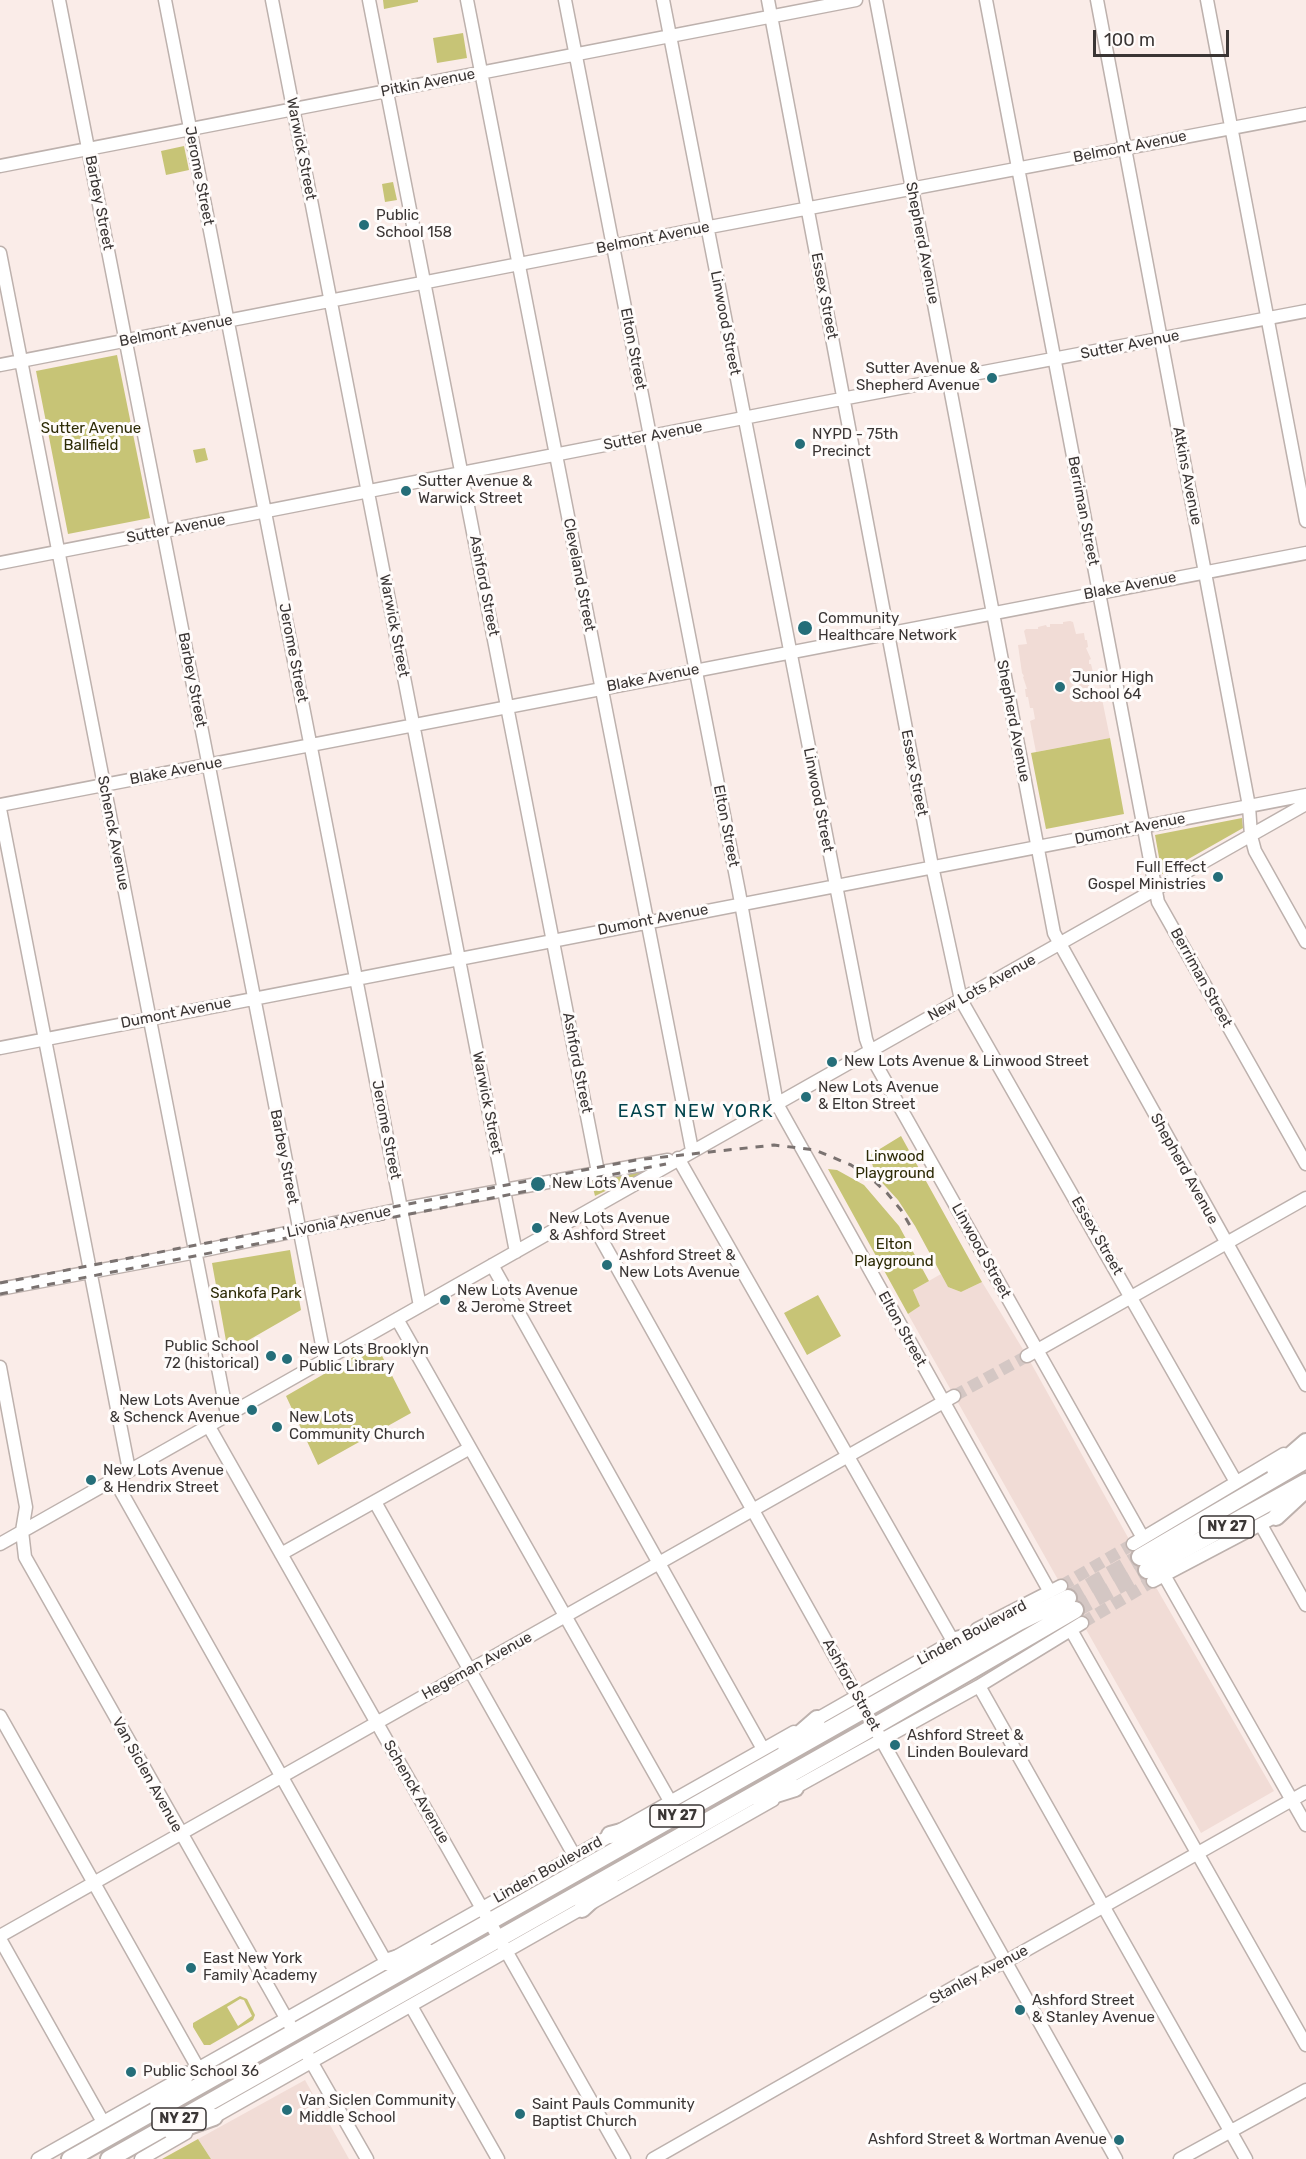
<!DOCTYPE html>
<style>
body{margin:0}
#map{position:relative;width:1306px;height:2159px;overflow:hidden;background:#faece8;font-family:Rubik,sans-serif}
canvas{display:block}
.scale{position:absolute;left:1093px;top:30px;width:136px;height:27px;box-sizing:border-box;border:3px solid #3a3534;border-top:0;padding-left:8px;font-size:18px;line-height:21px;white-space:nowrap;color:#3a3534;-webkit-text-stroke:4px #fffcfb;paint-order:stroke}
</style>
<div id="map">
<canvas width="1306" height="2159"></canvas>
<div class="scale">100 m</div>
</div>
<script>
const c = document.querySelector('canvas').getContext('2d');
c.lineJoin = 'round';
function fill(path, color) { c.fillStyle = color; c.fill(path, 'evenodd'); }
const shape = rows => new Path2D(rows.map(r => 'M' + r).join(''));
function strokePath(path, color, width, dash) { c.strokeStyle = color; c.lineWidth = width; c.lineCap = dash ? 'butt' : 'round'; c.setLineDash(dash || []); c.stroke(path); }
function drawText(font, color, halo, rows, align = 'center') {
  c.font = font + ' Rubik,sans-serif'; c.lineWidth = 6; c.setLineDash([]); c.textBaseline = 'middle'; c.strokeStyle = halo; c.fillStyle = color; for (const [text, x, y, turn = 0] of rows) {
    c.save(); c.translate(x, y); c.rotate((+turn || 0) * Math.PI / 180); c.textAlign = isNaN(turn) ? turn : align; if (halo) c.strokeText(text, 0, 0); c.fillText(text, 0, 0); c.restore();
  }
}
fill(shape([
 [1070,621,1073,622,1076,634,1084,633,1085,640,1087,640,1088,647,1086,648,1091,659,1089,660,1089,664,1091,664,1093,672,1091,672,1092,676,1094,676,1095,684,1093,684,1095,691,1092,692,1094,701,1102,699,1110,738,1036,752,1030,721,1035,719,1033,708,1030,708,1028,697,1026,697,1025,689,1027,689,1023,677,1024,676,1022,673,1018,645,1027,644,1024,631,1026,629,1038,629,1038,627,1046,625,1047,627,1050,627,1050,624,1063,624,1063,622],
 [941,1274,948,1287,961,1292,982,1282,1027,1356,1150,1577,1274,1791,1201,1833,908,1314,920,1306,913,1290],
 [305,2080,349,2159,211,2159,198,2139]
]), '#f1dcd6');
fill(shape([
 [383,0,418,0,418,2,384,9],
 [463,33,467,58,437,63,433,38],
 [184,146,189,170,166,175,161,151],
 [393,182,397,200,385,202,382,184],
 [117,355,150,518,68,534,36,371],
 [205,448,208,460,196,463,193,450],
 [1110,738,1124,814,1046,829,1031,753],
 [1242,818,1243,828,1162,874,1155,835],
 [901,1136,982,1282,961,1292,948,1287,915,1226,898,1200,875,1175,870,1155],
 [828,1169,837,1170,864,1185,899,1226,929,1281,913,1290,920,1306,908,1314],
 [643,1171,645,1172,595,1196,591,1180],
 [290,1250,301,1310,228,1352,212,1263],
 [818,1295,841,1336,807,1355,784,1313],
 [376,1344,411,1413,318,1465,286,1396],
 [240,1996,247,1999,255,2015,253,2020,210,2045,204,2045,193,2027,193,2023],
 [240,1999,244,2000,252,2016,238,2026,227,2007],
 [198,2139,211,2159,162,2159]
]), '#c7c476');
strokePath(shape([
 [954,1396,1027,1356],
 [1061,1586,1133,1544],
 [1082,1623,1153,1581]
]), '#d4c7c4', 12, [12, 6]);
strokePath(shape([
 [1068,1598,1140,1557],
 [1075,1610,1147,1570]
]), '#d4c7c4', 16, [16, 8]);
const minor = shape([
 [59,0,325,1360],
 [165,0,420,1306],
 [272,0,516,1252],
 [369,0,598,1172],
 [467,0,692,1150],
 [565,0,739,892,777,1104,1050,1592],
 [663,0,866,1039,874,1061,1143,1538],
 [768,0,932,866,961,1000,1236,1482],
 [876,0,1054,933,1306,1385],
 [986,0,1158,902,1306,1164],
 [1097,0,1249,806,1251,836,1255,851,1306,942],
 [1207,0,1306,521],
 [0,166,856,0],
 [0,253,227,1414],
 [0,365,699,229,1306,114],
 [0,563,810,405,1306,311],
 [0,805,1306,553],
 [0,809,129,1470],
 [0,1048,1306,795],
 [678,1158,953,1641],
 [586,1212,1116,2159],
 [492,1265,763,1749],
 [0,1289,186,1254,401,1209,668,1160],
 [397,1319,670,1801],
 [1027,1356,1306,1198],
 [0,1367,26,1507,22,1531,25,1557,290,2025],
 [208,1425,624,2159],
 [114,1479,386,1962],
 [375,1502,574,1855],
 [1261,1525,1306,1605],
 [0,1544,1306,804],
 [1133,1544,1284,1454],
 [281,1554,470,1448],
 [1164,1575,1306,1825],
 [1153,1581,1282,1513],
 [977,1629,1061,1586],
 [1071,1630,1306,2045],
 [979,1686,1246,2159],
 [0,1716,198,2068],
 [810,1723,959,1638],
 [789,1791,979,1686,1082,1623],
 [0,1936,954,1396],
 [0,1939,103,2122],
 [411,2006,498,2159],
 [308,2056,367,2159],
 [207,2121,773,1800],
 [38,2159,794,1732],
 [141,2159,186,2133],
 [653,2159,977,1974,1005,1962,1306,1792],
 [1180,2159,1306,2090]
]);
const highway = shape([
 [1275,1469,1306,1442],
 [1276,1517,1304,1491],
 [1140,1557,1306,1460],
 [1147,1570,1306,1482],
 [953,1641,992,1630],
 [786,1746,817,1719],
 [760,1799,795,1788],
 [610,1835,648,1825],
 [582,1909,610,1883],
 [386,1962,425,1950],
 [158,2101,186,2075],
 [172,2132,214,2117],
 [70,2159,1019,1622,1068,1598],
 [109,2159,863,1733,1075,1610]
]);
strokePath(minor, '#bdb1ad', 15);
strokePath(highway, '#bdb1ad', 20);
strokePath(minor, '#fff', 12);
strokePath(highway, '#fff', 16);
strokePath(shape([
 [0,1283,636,1160,774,1145,815,1150,851,1165,872,1179,887,1193,901,1210,912,1229],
 [0,1294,666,1164]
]), '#7a7270', 3, [8, 8]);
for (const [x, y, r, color] of [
 [364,225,6,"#256e79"],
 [992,378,6,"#256e79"],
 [800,444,6,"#256e79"],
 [406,491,6,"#256e79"],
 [805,628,8,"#256e79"],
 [1060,687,6,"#256e79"],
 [1218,877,6,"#256e79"],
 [832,1062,6,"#256e79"],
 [806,1097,6,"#256e79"],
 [538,1184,8,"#256e79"],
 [537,1228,6,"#256e79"],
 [607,1265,6,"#256e79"],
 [445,1300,6,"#256e79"],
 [271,1356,6,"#256e79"],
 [287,1359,6,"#256e79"],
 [252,1410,6,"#256e79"],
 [277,1427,6,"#256e79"],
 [91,1480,6,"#256e79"],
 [895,1745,6,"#256e79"],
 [191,1968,6,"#256e79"],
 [1020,2010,6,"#256e79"],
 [131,2072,6,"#256e79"],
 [287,2110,6,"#256e79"],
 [520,2114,6,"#256e79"],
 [1119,2140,6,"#256e79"]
]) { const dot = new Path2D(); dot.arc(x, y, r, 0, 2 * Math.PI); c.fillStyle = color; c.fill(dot); strokePath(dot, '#fffcfb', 2); }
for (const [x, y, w] of [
 [1227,1527,54],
 [677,1816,54],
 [179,2119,54]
]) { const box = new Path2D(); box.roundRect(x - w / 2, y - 11, w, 22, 4.5); c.fillStyle = '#fffcfb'; c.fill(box); strokePath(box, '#3a3534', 1.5); }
drawText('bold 14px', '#3a3534', null, [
 ["NY 27",1227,1527],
 ["NY 27",677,1816],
 ["NY 27",179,2119]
]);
drawText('15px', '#3a3534', '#fffcfb', [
 ["Pitkin Avenue",428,83,-11],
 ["Belmont Avenue",1130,147,-11],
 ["Warwick Street",301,149,79],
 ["Jerome Street",199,176,79],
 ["Barbey Street",99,203,79],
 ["Belmont Avenue",653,238,-11],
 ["Shepherd Avenue",922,243,79],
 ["Essex Street",824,296,79],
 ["Linwood Street",725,323,79],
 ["Belmont Avenue",176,331,-11],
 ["Sutter Avenue",1130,345,-11],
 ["Elton Street",633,349,79],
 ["Sutter Avenue",653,436,-11],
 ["Atkins Avenue",1187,476,79],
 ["Berriman Street",1083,511,79],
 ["Sutter Avenue",176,529,-11],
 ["Cleveland Street",579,575,79],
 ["Ashford Street",484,586,79],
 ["Blake Avenue",1130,586,-11],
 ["Warwick Street",394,626,79],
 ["Jerome Street",293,653,79],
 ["Blake Avenue",653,678,-11],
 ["Barbey Street",192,680,79],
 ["Shepherd Avenue",1013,721,79],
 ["Blake Avenue",176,771,-11],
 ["Essex Street",914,773,79],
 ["Linwood Street",818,800,79],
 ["Elton Street",726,826,79],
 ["Dumont Avenue",1130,829,-11],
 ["Schenck Avenue",113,833,79],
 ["Dumont Avenue",653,920,-11],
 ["Berriman Street",1201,978,61],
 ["New Lots Avenue",982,988,-29],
 ["Dumont Avenue",176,1013,-11],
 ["Ashford Street",577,1063,79],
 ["Warwick Street",487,1103,79],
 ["Jerome Street",386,1130,79],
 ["Barbey Street",284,1157,79],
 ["Shepherd Avenue",1184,1169,61],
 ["Livonia Avenue",339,1222,-12],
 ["Essex Street",1097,1236,60],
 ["Linwood Street",981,1251,61],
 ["Elton Street",902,1329,61],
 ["Linden Boulevard",972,1633,-28],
 ["Hegeman Avenue",477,1666,-29],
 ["Ashford Street",851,1685,61],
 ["Van Siclen Avenue",147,1775,61],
 ["Schenck Avenue",416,1792,60],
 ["Linden Boulevard",548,1870,-29],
 ["Stanley Avenue",979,1975,-28]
]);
drawText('15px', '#3a3534', '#fffcfb', [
 ["Public",376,216],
 ["School 158",376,233],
 ["Sutter Avenue &",980,369,"right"],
 ["Shepherd Avenue",980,386,"right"],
 ["NYPD - 75th",812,435],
 ["Precinct",812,452],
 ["Sutter Avenue &",418,482],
 ["Warwick Street",418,499],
 ["Community",818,619],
 ["Healthcare Network",818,636],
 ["Junior High",1072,678],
 ["School 64",1072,695],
 ["Full Effect",1206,868,"right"],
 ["Gospel Ministries",1206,885,"right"],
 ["New Lots Avenue & Linwood Street",844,1062],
 ["New Lots Avenue",818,1088],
 ["& Elton Street",818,1105],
 ["New Lots Avenue",552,1184],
 ["New Lots Avenue",549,1219],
 ["& Ashford Street",549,1236],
 ["Ashford Street &",619,1256],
 ["New Lots Avenue",619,1273],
 ["New Lots Avenue",457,1291],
 ["& Jerome Street",457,1308],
 ["Public School",259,1347,"right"],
 ["72 (historical)",259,1364,"right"],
 ["New Lots Brooklyn",299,1350],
 ["Public Library",299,1367],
 ["New Lots Avenue",240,1401,"right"],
 ["& Schenck Avenue",240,1418,"right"],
 ["New Lots",289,1418],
 ["Community Church",289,1435],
 ["New Lots Avenue",103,1471],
 ["& Hendrix Street",103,1488],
 ["Ashford Street &",907,1736],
 ["Linden Boulevard",907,1753],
 ["East New York",203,1959],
 ["Family Academy",203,1976],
 ["Ashford Street",1032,2001],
 ["& Stanley Avenue",1032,2018],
 ["Public School 36",143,2072],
 ["Van Siclen Community",299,2101],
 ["Middle School",299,2118],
 ["Saint Pauls Community",532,2105],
 ["Baptist Church",532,2122],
 ["Ashford Street & Wortman Avenue",1107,2140,"right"]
], 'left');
drawText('15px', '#2d2b06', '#fffcfb', [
 ["Sutter Avenue",91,429],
 ["Ballfield",91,446],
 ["Linwood",895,1157],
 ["Playground",895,1174],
 ["Elton",894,1245],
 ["Playground",894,1262],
 ["Sankofa Park",256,1294]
]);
c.letterSpacing = '1.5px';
drawText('18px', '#01434c', '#fffcfb', [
 ["EAST NEW YORK",696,1112]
]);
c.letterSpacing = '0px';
</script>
